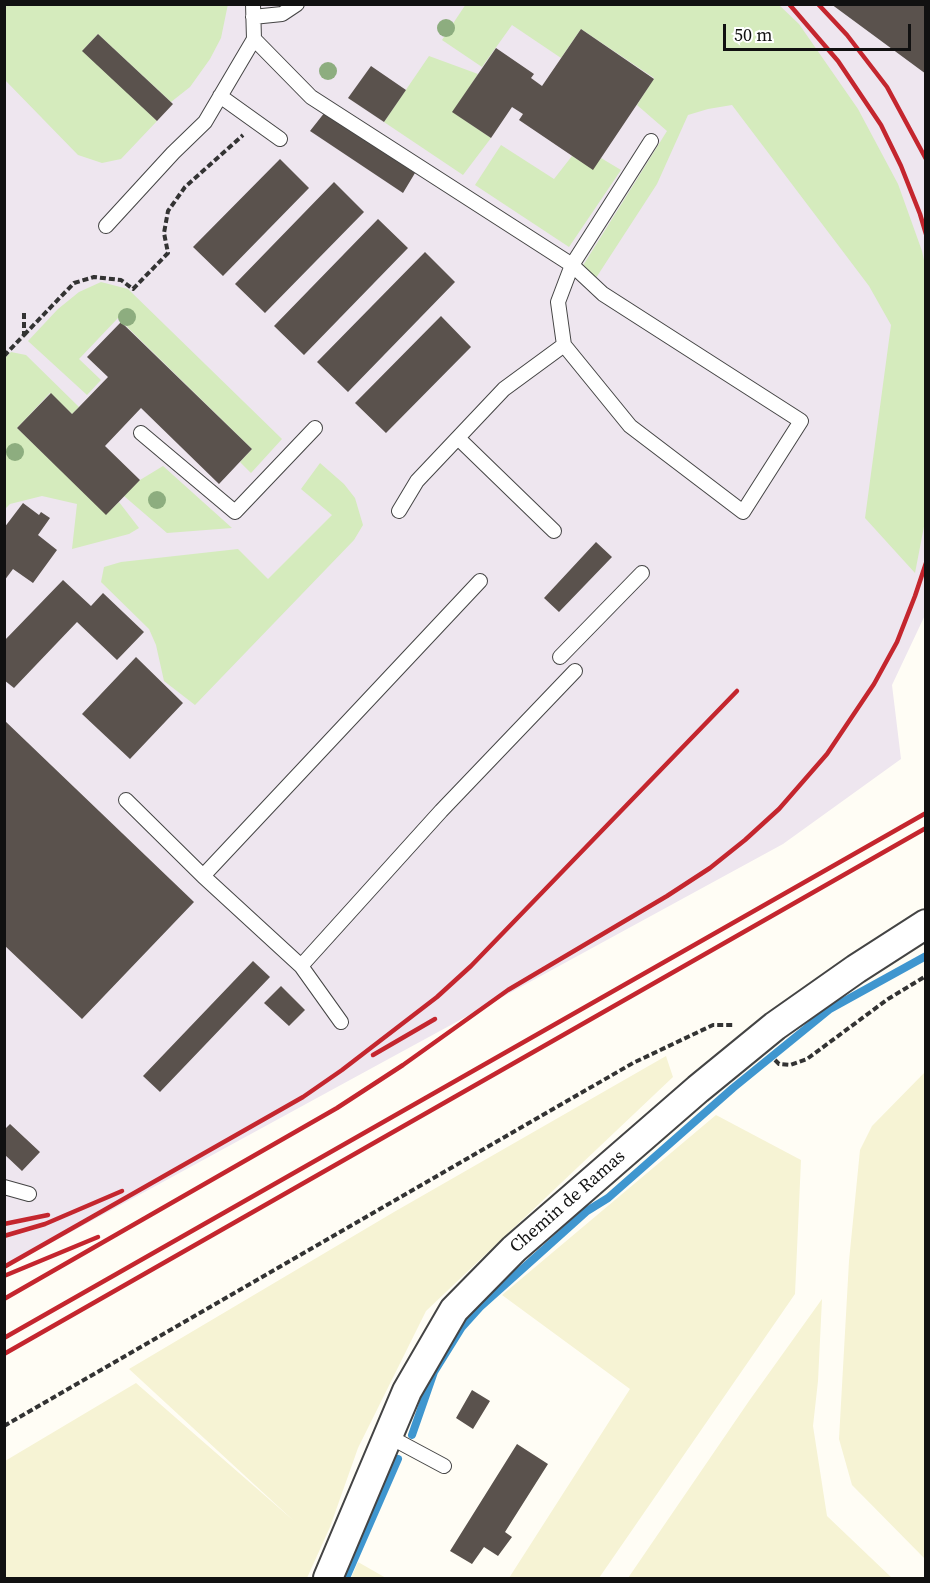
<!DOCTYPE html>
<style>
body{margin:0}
#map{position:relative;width:930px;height:1583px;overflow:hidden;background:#fffdf5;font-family:"Source Serif 4",serif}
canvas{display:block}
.frame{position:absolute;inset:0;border:6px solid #111;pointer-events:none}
.scale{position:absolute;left:723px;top:24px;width:188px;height:27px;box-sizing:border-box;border:3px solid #111;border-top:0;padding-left:8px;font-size:18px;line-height:21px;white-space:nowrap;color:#111;-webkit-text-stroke:4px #fff;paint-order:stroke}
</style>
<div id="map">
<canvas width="930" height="1583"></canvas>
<div class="frame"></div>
<div class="scale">50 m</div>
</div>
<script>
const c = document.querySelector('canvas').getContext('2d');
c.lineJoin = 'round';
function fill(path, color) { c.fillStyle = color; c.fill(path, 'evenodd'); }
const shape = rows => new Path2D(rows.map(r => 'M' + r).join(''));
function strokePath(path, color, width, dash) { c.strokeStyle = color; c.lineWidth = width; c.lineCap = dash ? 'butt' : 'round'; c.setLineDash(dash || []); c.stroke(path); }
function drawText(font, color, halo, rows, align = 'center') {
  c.font = font + ' "Source Serif 4",serif'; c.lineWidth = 6; c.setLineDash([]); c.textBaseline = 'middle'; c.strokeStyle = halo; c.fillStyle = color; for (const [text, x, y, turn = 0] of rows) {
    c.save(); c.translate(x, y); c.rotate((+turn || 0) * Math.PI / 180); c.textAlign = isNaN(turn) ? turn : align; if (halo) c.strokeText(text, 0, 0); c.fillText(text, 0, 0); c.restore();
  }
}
fill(shape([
 [5,5,925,5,926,613,892,685,901,759,783,844,5,1268]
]), '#eee6ef');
fill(shape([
 [666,1056,673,1077,426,1311,358,1448,330,1527,307,1578,5,1578,5,1461,136,1383,294,1521,129,1369,394,1212],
 [925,1072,925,1559,852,1485,839,1439,849,1261,860,1150,872,1126],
 [716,1115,801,1160,795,1294,599,1578,509,1578,630,1389,502,1295],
 [822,1299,818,1381,813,1426,827,1516,892,1578,628,1578,749,1401],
 [358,1562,386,1578,351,1578]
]), '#f6f3d4');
fill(shape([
 [228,4,221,38,210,59,190,87,171,102,98,34,83,50,157,121,121,159,102,163,78,155,5,80,4,5],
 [466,4,779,5,799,24,858,109,898,184,922,251,926,270,926,516,915,573,865,518,891,325,869,286,732,105,708,109,688,115,657,184,594,281,582,267,667,131,637,105,654,78,581,29,561,58,512,25,482,67,442,40],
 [429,56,478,74,453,112,491,138,463,175,384,122],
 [501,145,554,179,572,156,593,169,601,158,621,170,569,247,475,185],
 [101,282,128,289,282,439,251,473,240,462,252,449,118,318,79,359,101,380,87,395,28,341,58,309,79,292],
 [11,352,26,355,79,407,72,414,50,393,17,428,106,514,119,502,139,528,129,534,72,549,77,504,42,496,10,504,5,509,4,359],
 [320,463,344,484,355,498,363,525,354,540,195,705,164,681,156,645,149,629,101,582,104,567,121,562,238,549,268,579,332,515,301,489],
 [163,466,232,528,167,533,124,496,140,480]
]), '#d5ebbd');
strokePath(shape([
 [412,1435,434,1372,462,1327,480,1307,587,1211,608,1198,733,1088,830,1009,926,956],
 [346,1578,398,1459]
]), '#3f96cf', 8);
fill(shape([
 [831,4,926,4,926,74],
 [581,29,654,79,593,170,519,120,523,114,512,107,491,138,452,112,496,48,534,74,531,78,542,86],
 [98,34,173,104,157,121,82,51],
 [371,66,406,90,384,122,348,98],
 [325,112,415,173,403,193,310,131],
 [280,159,309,188,223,276,193,247],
 [334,182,364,212,265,313,235,284],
 [378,219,408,248,304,355,274,326],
 [425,252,455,282,348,392,317,362],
 [441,316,471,347,386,433,355,403],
 [121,322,252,449,219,484,141,408,105,446,140,480,106,515,17,428,51,393,72,414,79,407,108,377,87,357],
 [23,503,39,515,41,512,50,518,38,535,57,550,33,583,13,569,4,581,4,528],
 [596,542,612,557,559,612,544,598],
 [63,580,91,606,103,593,144,632,117,660,77,622,14,688,4,680,4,641],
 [136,657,183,703,130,759,82,714],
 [4,720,194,902,82,1019,4,945],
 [253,961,270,977,160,1092,143,1076],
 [281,986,305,1010,289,1026,264,1003],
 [10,1124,40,1152,22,1171,4,1154,4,1130],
 [472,1390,490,1401,473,1429,456,1418],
 [517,1444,548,1464,505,1532,512,1537,498,1556,484,1547,472,1564,450,1551]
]), '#5a524d');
const service = shape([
 [253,17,282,14,297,4],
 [254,39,311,97,572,265,558,302,564,345,630,426,743,512,801,421,603,294,572,265,651,141],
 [220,96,280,139],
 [106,226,173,153,205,122,254,39,253,4],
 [141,433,235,512,315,428],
 [458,438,554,531],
 [399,511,417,481,504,389,564,345],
 [560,657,642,573],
 [126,800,203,876],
 [301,966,441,811,575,671],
 [341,1022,301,966,203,876,480,581],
 [4,1187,29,1194],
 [388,1436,444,1466]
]);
const minor = shape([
 [328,1578,407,1391,454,1310,514,1249,698,1089,775,1026,856,969,926,924]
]);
strokePath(service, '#444', 16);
strokePath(minor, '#444', 32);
strokePath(shape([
 [24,335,74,283,94,277,121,280,133,289,168,253,164,233,168,211,185,187,243,135],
 [4,356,24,335,24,313],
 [775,1060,779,1064,790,1065,807,1059,888,999,926,976],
 [4,1426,633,1063,713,1025,734,1025]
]), '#333', 4, [6, 3]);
strokePath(service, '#fff', 14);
strokePath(minor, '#fff', 28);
strokePath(shape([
 [789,4,838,61,881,125,901,166,920,214,926,234],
 [818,4,847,35,887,87,926,159],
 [373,1055,435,1019],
 [4,1224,48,1215],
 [4,1236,45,1224,122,1191],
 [4,1267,303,1097,342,1070,437,997,471,966,737,691],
 [4,1276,98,1237],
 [4,1299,337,1108,403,1065,508,990,667,896,710,868,745,840,779,809,827,754,874,684,897,642,915,596,926,563],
 [4,1338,926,813],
 [4,1354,926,828]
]), '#c4262e', 4.5);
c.fillStyle = '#8dad7f';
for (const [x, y] of [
 [446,28],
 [328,71],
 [127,317],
 [15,452],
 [157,500]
]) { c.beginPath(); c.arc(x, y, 9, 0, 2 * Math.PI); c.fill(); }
drawText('18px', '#111', '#fff', [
 ["Chemin de Ramas",568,1202,-41]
]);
</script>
